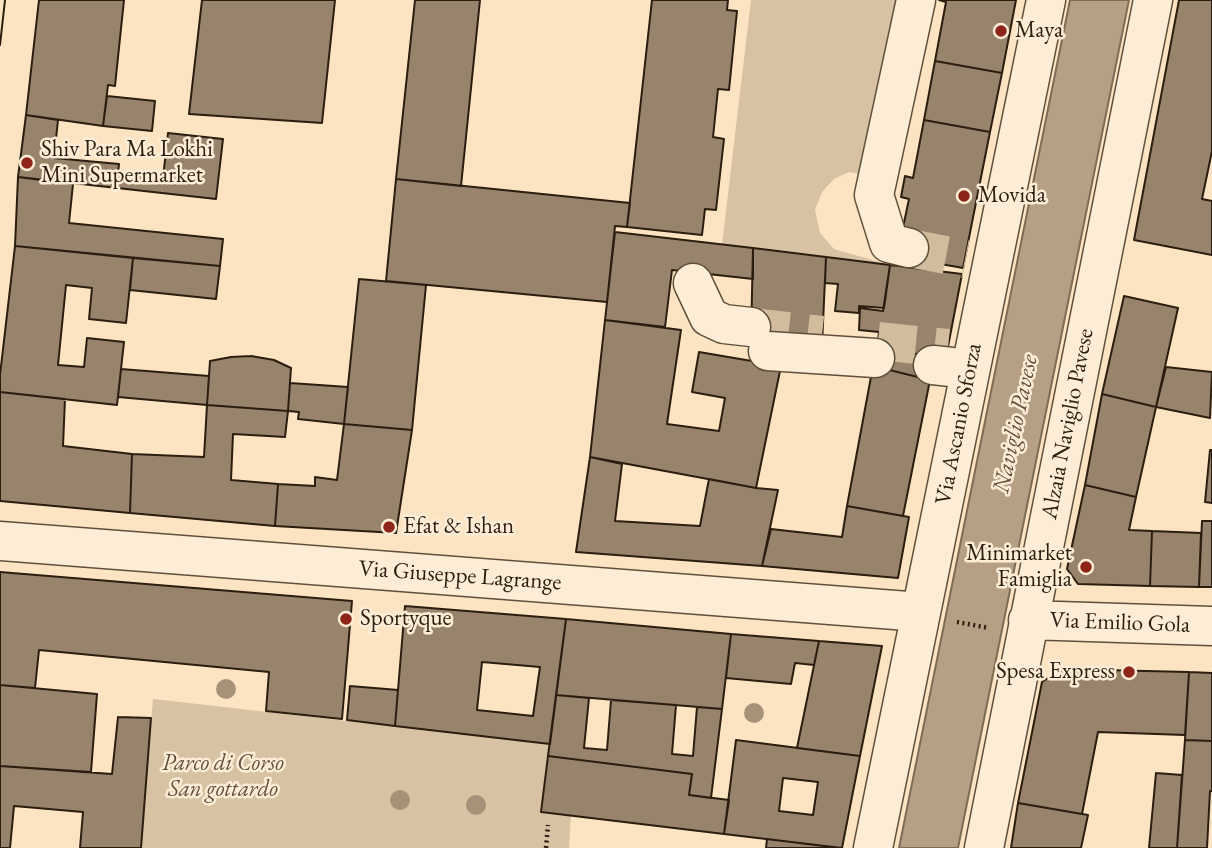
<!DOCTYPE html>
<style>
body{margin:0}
canvas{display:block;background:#fce4c2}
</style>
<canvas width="1212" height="848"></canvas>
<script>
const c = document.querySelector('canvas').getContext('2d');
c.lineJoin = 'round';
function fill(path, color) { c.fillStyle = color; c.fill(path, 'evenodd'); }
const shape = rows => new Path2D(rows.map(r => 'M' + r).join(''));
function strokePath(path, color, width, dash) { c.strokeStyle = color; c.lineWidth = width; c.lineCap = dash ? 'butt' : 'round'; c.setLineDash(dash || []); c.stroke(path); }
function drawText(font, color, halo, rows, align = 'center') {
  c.font = font + ' "EB Garamond",serif'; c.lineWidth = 5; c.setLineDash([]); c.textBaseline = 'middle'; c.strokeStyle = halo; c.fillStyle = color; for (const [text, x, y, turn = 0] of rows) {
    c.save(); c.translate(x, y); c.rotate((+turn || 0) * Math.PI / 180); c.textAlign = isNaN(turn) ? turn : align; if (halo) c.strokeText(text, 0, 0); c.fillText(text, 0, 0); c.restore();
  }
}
fill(shape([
 [751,0,905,0,867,175,849,172,834,179,822,192,815,210,820,233,834,249,890,265,722,245],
 [153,699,550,744,541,811,571,815,569,848,141,848]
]), '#d8c2a4');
const water = shape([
 [1070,0,1129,0,958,848,899,848,1070,0]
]);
fill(water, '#b5a085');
strokePath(water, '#7e6c56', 2);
const building = shape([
 [39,0,124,0,115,86,108,85,103,126,26,115,39,0],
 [202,0,335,0,322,123,189,114,202,0],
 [415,0,480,0,461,186,396,179,415,0],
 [652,0,728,0,727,10,737,11,729,90,718,89,713,137,724,139,716,210,705,209,702,235,627,227,652,0],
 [939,0,1016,0,1002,73,935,61,946,2,939,0],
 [1179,0,1212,0,1212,151,1202,199,1212,201,1212,255,1134,240,1179,0],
 [935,61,1002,73,990,132,924,120,935,61],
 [107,96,155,101,152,131,103,126,107,96],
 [26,115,58,120,54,158,119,164,118,174,163,178,168,133,223,139,216,199,18,177,26,115],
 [924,120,990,132,963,268,907,258,901,237,909,199,901,197,905,176,913,178,924,120],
 [18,177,73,184,69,223,223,239,220,266,15,246,18,177],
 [396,179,630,203,627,227,615,226,607,302,386,281,396,179],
 [615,232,753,248,753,279,672,270,665,327,605,320,615,232],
 [15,246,133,258,126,323,89,319,92,288,66,285,58,365,84,367,87,338,124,342,117,405,0,392,0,375,15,246],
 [753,248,826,257,822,345,751,338,753,248],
 [826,257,890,265,884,308,859,306,859,313,835,311,838,284,825,283,826,257],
 [133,258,220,266,216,299,130,290,133,258],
 [890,265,962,274,946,357,877,350,879,332,859,330,860,308,883,311,890,265],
 [359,279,426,285,412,430,344,424,359,279],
 [1124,296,1178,308,1156,407,1102,394,1124,296],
 [605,320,681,330,667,424,719,431,725,398,692,392,699,352,781,366,756,488,590,457,605,320],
 [877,350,934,356,930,380,873,366,877,350],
 [251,356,274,360,291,368,288,411,207,405,210,361,231,357,251,356],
 [873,366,930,380,903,516,847,506,873,366],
 [1166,367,1212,372,1210,418,1156,407,1166,367],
 [121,369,209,376,207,405,118,397,121,369],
 [290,383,348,387,344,424,298,419,299,412,288,411,290,383],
 [0,392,65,399,63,446,132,454,130,513,0,501,0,392],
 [1102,394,1156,407,1136,497,1085,485,1102,394],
 [207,405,288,411,285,437,233,434,231,480,278,484,275,526,130,513,132,454,204,457,207,405],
 [344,424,412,430,396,533,275,526,278,484,315,486,315,477,337,480,344,424],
 [1210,450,1212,450,1212,503,1205,502,1210,450],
 [590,457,622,464,615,521,700,526,709,479,756,488,778,490,762,566,576,552,590,457],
 [1085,485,1136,497,1129,530,1152,531,1150,586,1078,584,1067,569,1085,485],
 [847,506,909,517,898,578,762,566,771,529,842,537,847,506],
 [1202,521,1212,521,1212,587,1199,587,1202,521],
 [1152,531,1201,533,1199,587,1150,586,1152,531],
 [0,572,352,601,342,719,266,711,269,672,39,650,35,688,0,685,0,572],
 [405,606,566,619,550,744,395,726,405,606],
 [482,662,540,667,533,716,477,710,482,662],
 [566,619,731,634,722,709,556,695,566,619],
 [731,634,819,641,814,665,795,663,791,684,726,678,731,634],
 [819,641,882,646,860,756,797,748,819,641],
 [1060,669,1189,672,1185,735,1098,732,1082,814,1018,803,1042,682,1060,669],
 [1189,672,1212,673,1212,741,1185,740,1189,672],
 [0,685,97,694,91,772,0,766,0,685],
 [350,686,398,690,395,726,347,720,350,686],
 [556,695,589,698,584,748,607,750,611,700,676,705,672,754,693,756,697,707,722,709,711,798,689,795,692,774,548,756,556,695],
 [118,717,151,718,141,848,80,848,83,812,14,806,10,848,0,848,0,766,112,774,118,717],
 [736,740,860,756,842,848,724,834,736,740],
 [783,778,818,782,813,815,779,811,783,778],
 [1185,740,1212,741,1212,791,1210,791,1207,848,1177,848,1185,740],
 [548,756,692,774,689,795,729,800,724,834,541,812,548,756],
 [1156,773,1182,775,1177,848,1149,848,1156,773],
 [1018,803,1088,815,1081,848,1011,848,1018,803],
 [767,839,840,848,766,848,767,839]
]);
fill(building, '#98846c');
strokePath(building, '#2b1d0f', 2);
strokePath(shape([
 [909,248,966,259],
 [751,327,822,335],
 [878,341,948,348]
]), '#d2bc9e', 38, [38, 19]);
const minor = shape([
 [909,248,889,243,874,195,916,0],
 [693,283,709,317,724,324,751,327],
 [768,351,875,358],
 [933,365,970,369],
 [0,541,921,612],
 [1028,620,1212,626],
 [873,848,1046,0],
 [984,848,1153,0]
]);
strokePath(minor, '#5f4f3c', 41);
strokePath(shape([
 [957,622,989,628],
 [546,848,548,825]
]), '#2b1d0f', 4.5, [2, 3.5]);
strokePath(minor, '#fdedd7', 38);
strokePath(shape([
 [0,45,5,0]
]), '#2b1d0f', 2);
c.fillStyle = '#a69278';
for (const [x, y] of [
 [226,689],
 [754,713],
 [400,800],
 [476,805]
]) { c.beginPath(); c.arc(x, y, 10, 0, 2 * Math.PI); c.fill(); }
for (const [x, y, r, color] of [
 [1001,31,7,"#8f2418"],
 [27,163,7,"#8f2418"],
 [964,196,7,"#8f2418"],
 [389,527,7,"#8f2418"],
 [1086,567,7,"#8f2418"],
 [346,619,7,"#8f2418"],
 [1129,672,7,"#8f2418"]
]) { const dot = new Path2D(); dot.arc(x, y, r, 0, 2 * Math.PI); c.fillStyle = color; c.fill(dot); strokePath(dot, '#fdedd7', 2.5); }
drawText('23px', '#2b1d0f', '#fdedd7', [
 ["Maya",1015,31],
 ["Shiv Para Ma Lokhi",41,150],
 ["Mini Supermarket",41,176],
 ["Movida",978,196],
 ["Efat & Ishan",403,527],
 ["Minimarket",1072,554,"right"],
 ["Famiglia",1072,580,"right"],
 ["Sportyque",360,619],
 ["Spesa Express",1115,672,"right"]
], 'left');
drawText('23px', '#2b1d0f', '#fdedd7', [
 ["Via Ascanio Sforza",959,424,-79],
 ["Alzaia Naviglio Pavese",1068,424,-79],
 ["Via Giuseppe Lagrange",460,576,4],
 ["Via Emilio Gola",1120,623,2]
]);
drawText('italic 23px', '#5f4f3c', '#fdedd7', [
 ["Parco di Corso",223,764],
 ["San gottardo",223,790]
]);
drawText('italic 24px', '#62513e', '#fdedd7', [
 ["Naviglio Pavese",1016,424,-78]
]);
</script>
